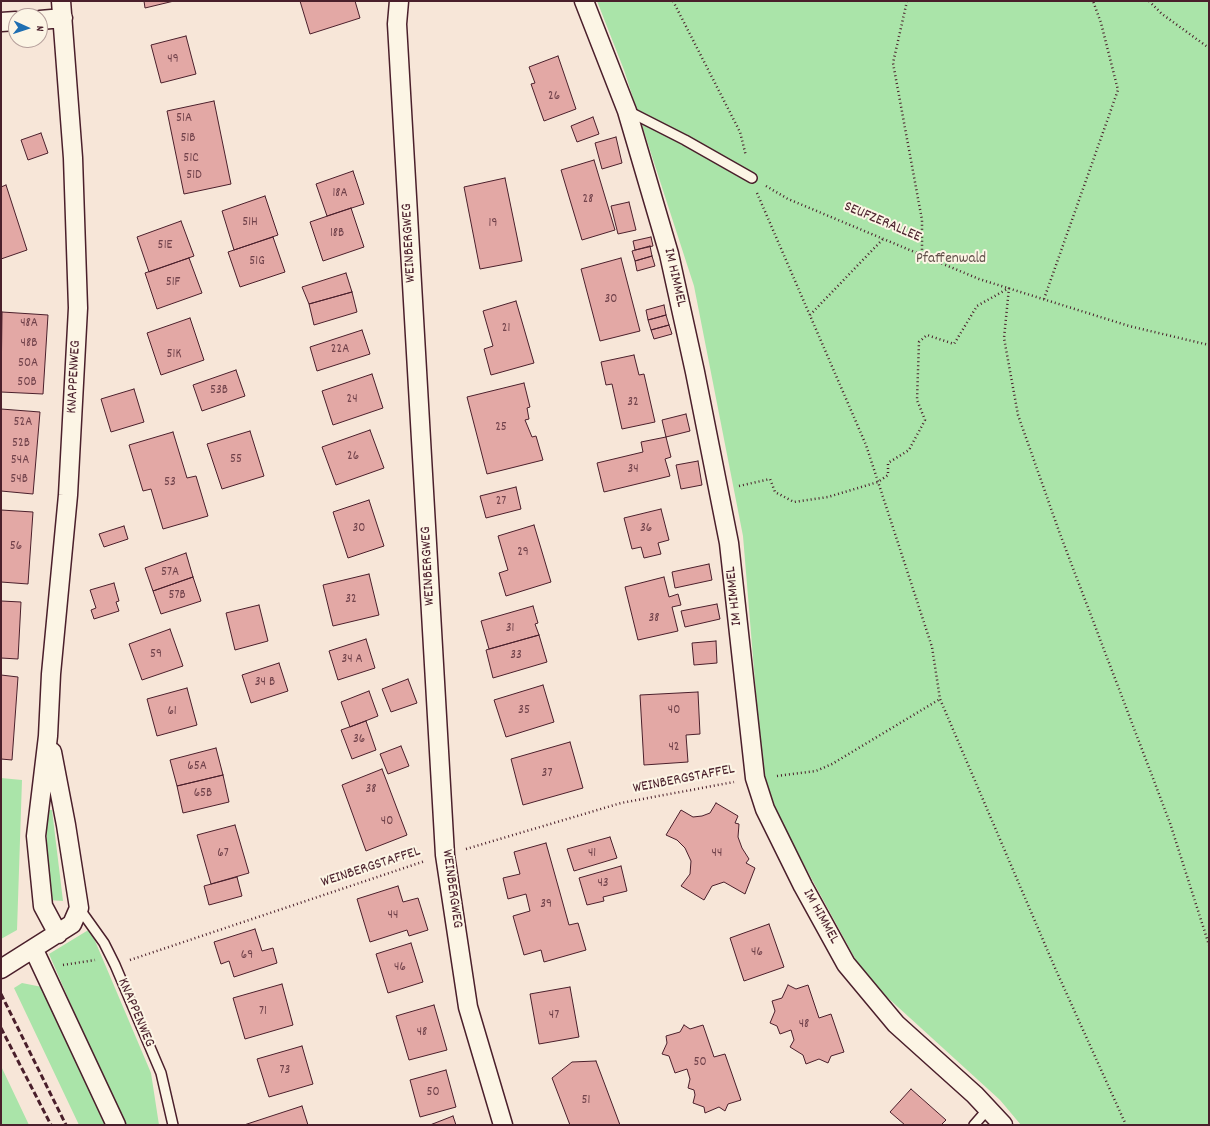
<!DOCTYPE html>
<style>
body{margin:0}
#map{position:relative;width:1210px;height:1126px;overflow:hidden;background:#f7e6d8;font-family:Dekko,sans-serif}
canvas{display:block}
.frame{position:absolute;inset:0;border:2px solid #4a1f2b;pointer-events:none}
.north{position:absolute;left:8px;top:8px;width:40px;height:40px;box-sizing:border-box;background:#fcf5e5;border:1px solid #b59f9b;border-radius:50%;rotate:93deg;font-size:11px;font-weight:700;line-height:16px;text-align:center;color:#4a1f2b}
.north::after{content:'';display:block;margin:auto;width:14px;height:18px;background:#1f6fb2;clip-path:polygon(50% 0,100% 100%,50% 72%,0 100%)}
</style>
<div id="map">
<canvas width="1210" height="1126"></canvas>
<div class="frame"></div>
<div class="north">N</div>
</div>
<script>
const c = document.querySelector('canvas').getContext('2d');
c.lineJoin = 'round';
function fill(path, color) { c.fillStyle = color; c.fill(path, 'evenodd'); }
const shape = rows => new Path2D(rows.map(r => 'M' + r).join(''));
function strokePath(path, color, width, dash) { c.strokeStyle = color; c.lineWidth = width; c.lineCap = dash ? 'butt' : 'round'; c.setLineDash(dash || []); c.stroke(path); }
function drawText(font, color, halo, rows, align = 'center') {
  c.font = font + ' Dekko,sans-serif'; c.lineWidth = 4; c.setLineDash([]); c.textBaseline = 'middle'; c.strokeStyle = halo; c.fillStyle = color; for (const [text, x, y, turn = 0] of rows) {
    c.save(); c.translate(x, y); c.rotate((+turn || 0) * Math.PI / 180); c.textAlign = isNaN(turn) ? turn : align; if (halo) c.strokeText(text, 0, 0); c.fillText(text, 0, 0); c.restore();
  }
}
fill(shape([
 [597,1,1209,1,1209,1125,1021,1125,1000,1100,865,977,764,791,743,536,694,286,624,70],
 [1,778,22,780,17,930,1,939],
 [46,810,52,810,63,901,48,900],
 [90,929,151,1073,159,1125,123,1125,49,954],
 [22,983,42,987,105,1125,79,1125,14,988],
 [1,1066,29,1125,1,1125]
]), '#aae4a9');
const building = shape([
 [144,1,174,1,145,8,144,1],
 [300,1,355,1,360,18,310,34,300,1],
 [186,36,196,74,161,83,151,45,186,36],
 [558,56,576,109,544,121,531,84,535,83,529,67,558,56],
 [214,101,231,184,184,194,167,111,214,101],
 [593,117,599,134,577,142,571,126,593,117],
 [41,133,48,153,28,160,21,140,41,133],
 [616,137,622,163,602,169,595,143,616,137],
 [594,160,615,230,582,240,561,170,594,160],
 [353,171,364,204,327,216,316,184,353,171],
 [505,178,522,261,480,269,464,187,505,178],
 [6,185,27,250,1,259,1,187,6,185],
 [265,196,278,235,234,250,222,211,265,196],
 [629,202,636,230,618,234,611,206,629,202],
 [351,208,364,247,323,261,310,222,351,208],
 [181,221,194,256,149,272,137,237,181,221],
 [273,237,285,272,240,287,228,252,273,237],
 [651,237,653,246,635,250,633,241,651,237],
 [650,246,652,256,635,261,632,251,650,246],
 [652,256,655,266,637,271,635,261,652,256],
 [189,258,202,293,157,309,145,273,189,258],
 [621,258,640,331,600,341,581,269,621,258],
 [346,273,352,292,309,304,302,287,346,273],
 [352,292,357,312,314,325,309,304,352,292],
 [516,301,534,363,491,375,484,349,493,346,483,311,516,301],
 [664,305,666,315,648,320,646,310,664,305],
 [2,312,48,315,43,394,1,392,2,312],
 [666,315,669,325,651,330,648,320,666,315],
 [190,318,204,360,161,375,147,333,190,318],
 [669,325,672,334,654,339,651,330,669,325],
 [362,330,370,354,317,371,310,347,362,330],
 [634,355,639,375,644,374,655,422,622,429,612,384,606,385,601,362,634,355],
 [236,370,245,396,202,411,193,385,236,370],
 [372,374,383,408,333,425,322,391,372,374],
 [524,383,530,407,527,408,529,419,525,420,532,437,536,436,543,460,487,474,467,397,524,383],
 [134,389,144,422,111,432,101,399,134,389],
 [1,409,40,412,33,494,1,491,1,409],
 [686,414,690,431,666,437,662,420,686,414],
 [370,430,384,468,336,485,322,447,370,430],
 [250,431,264,476,222,489,207,444,250,431],
 [173,432,187,478,196,476,208,516,163,529,151,489,143,491,129,445,173,432],
 [666,437,671,457,665,459,670,476,604,492,597,463,643,452,641,442,666,437],
 [698,461,702,485,681,489,676,465,698,461],
 [516,487,521,509,486,518,480,496,516,487],
 [369,500,384,546,348,558,333,512,369,500],
 [661,509,669,540,658,543,661,554,644,558,641,547,632,549,624,518,661,509],
 [1,510,33,512,28,584,1,582,1,510],
 [534,525,551,582,506,596,499,573,508,570,498,536,534,525],
 [124,526,128,539,104,547,99,534,124,526],
 [186,553,193,577,153,591,145,568,186,553],
 [709,564,712,580,675,588,672,572,709,564],
 [369,574,379,615,333,626,323,585,369,574],
 [193,577,201,601,161,614,153,591,193,577],
 [664,577,669,597,678,594,681,605,672,607,678,631,638,640,625,587,664,577],
 [114,583,119,601,116,602,119,611,94,619,91,610,96,608,90,590,114,583],
 [1,601,21,602,18,659,1,658,1,601],
 [717,604,720,619,685,627,681,611,717,604],
 [259,605,268,641,235,650,226,613,259,605],
 [533,606,538,623,535,624,539,635,489,649,481,621,533,606],
 [170,629,183,666,142,680,129,644,170,629],
 [539,635,547,662,493,678,486,650,539,635],
 [366,639,375,668,338,680,329,651,366,639],
 [716,641,717,663,694,665,692,643,716,641],
 [279,663,288,691,251,703,242,675,279,663],
 [1,675,18,677,12,760,1,759,1,675],
 [408,679,417,703,391,712,382,689,408,679],
 [543,685,554,722,506,737,494,700,543,685],
 [187,688,197,725,157,736,147,699,187,688],
 [369,691,378,716,350,727,341,702,369,691],
 [698,692,700,734,686,735,688,762,644,765,640,695,698,692],
 [366,721,376,750,352,759,341,730,366,721],
 [570,742,583,788,523,805,511,759,570,742],
 [401,746,409,766,388,774,380,754,401,746],
 [216,748,223,775,177,786,170,760,216,748],
 [382,769,407,835,366,851,342,785,382,769],
 [223,775,229,802,183,813,177,786,223,775],
 [716,803,738,816,735,823,739,824,738,837,742,848,749,859,746,863,755,868,745,894,724,882,712,886,704,900,681,886,690,874,691,861,685,848,677,840,666,835,681,810,693,817,702,816,710,813,716,803],
 [235,825,249,873,211,884,197,835,235,825],
 [610,837,617,858,574,871,567,849,610,837],
 [546,843,569,925,578,923,586,950,544,962,541,950,524,955,513,916,530,911,526,894,508,899,503,878,520,874,514,852,546,843],
 [621,866,627,891,603,897,604,901,587,905,579,878,621,866],
 [237,877,242,896,209,905,204,886,237,877],
 [398,886,403,902,418,898,428,930,409,936,407,930,370,942,357,899,398,886],
 [769,924,784,967,744,981,730,938,769,924],
 [255,929,262,951,273,948,277,963,234,977,229,961,221,964,214,942,255,929],
 [411,943,423,982,388,993,376,954,411,943],
 [282,984,293,1025,245,1039,233,998,282,984],
 [788,985,796,989,808,985,819,1018,831,1014,844,1052,831,1056,828,1063,819,1059,806,1064,803,1055,790,1047,794,1040,791,1030,780,1034,777,1026,770,1023,775,1011,772,1001,782,998,788,985],
 [570,987,579,1037,539,1044,530,994,570,987],
 [434,1005,447,1050,409,1060,396,1016,434,1005],
 [684,1025,690,1029,703,1025,714,1057,725,1054,741,1100,728,1104,725,1111,719,1107,705,1113,704,1107,693,1103,695,1095,694,1090,688,1088,690,1079,687,1069,675,1073,669,1056,662,1054,667,1043,666,1036,680,1032,684,1025],
 [302,1046,313,1084,269,1097,257,1059,302,1046],
 [596,1061,620,1125,570,1125,552,1078,572,1062,596,1061],
 [446,1070,456,1107,420,1117,410,1080,446,1070],
 [911,1089,946,1120,941,1125,905,1125,890,1112,911,1089],
 [302,1106,308,1125,244,1125,302,1106],
 [453,1116,456,1125,430,1125,453,1116]
]);
fill(building, '#e3a8a5');
strokePath(building, '#4a1f2b', 1);
const lane = shape([
 [628,111,685,140,752,178],
 [79,908,104,943,115,965,161,1073,173,1125],
 [974,1125,988,1109]
]);
const street = shape([
 [399,1,397,24,445,855,468,1007,503,1125],
 [584,1,627,111,669,254,695,372,729,543,755,778,765,809,803,886,846,964,896,1024,975,1095,1003,1125],
 [40,20,63,18],
 [1,22,16,21],
 [58,934,43,906,36,836,48,736,51,674,68,495,78,308,73,158,61,1],
 [34,950,116,1125],
 [1,969,72,924,79,908,66,825,52,752]
]);
strokePath(lane, '#4a1f2b', 12);
strokePath(street, '#4a1f2b', 21);
strokePath(shape([
 [673,1,740,132,746,156],
 [907,1,893,63,922,220,922,255],
 [1149,1,1162,14,1209,48],
 [766,186,788,199,979,279,1129,326,1209,345],
 [757,193,866,445,932,647,940,699,1055,968,1126,1125],
 [1009,288,1004,338,1018,415,1060,534,1170,823,1209,945],
 [1044,299,1118,90,1101,23,1093,1],
 [810,315,883,239],
 [739,486,770,479,775,492,794,502,828,497,878,482,888,475,888,463,909,450,925,420,917,400,919,342,927,335,954,344,977,306,1009,288],
 [777,776,816,771,832,764,940,699],
 [466,849,621,803,734,782],
 [130,960,425,861],
 [63,965,95,960]
]), '#4a1f2b', 2.5, [1, 3]);
strokePath(lane, '#fcf5e5', 9);
strokePath(street, '#fcf5e5', 18);
strokePath(shape([
 [1,994,66,1125],
 [1,1028,51,1125]
]), '#4a1f2b', 3, [6, 3]);
drawText('13px', '#70414a', null, [
 ["49",173,60],
 ["26",554,97],
 ["51A",184,119],
 ["51B",188,139],
 ["51C",191,159],
 ["51D",194,176],
 ["18A",340,194],
 ["28",588,200],
 ["51H",250,223],
 ["19",493,224],
 ["18B",337,234],
 ["51E",165,246],
 ["51G",257,262],
 ["51F",173,283],
 ["30",611,300],
 ["48A",29,324],
 ["21",506,329],
 ["48B",29,344],
 ["22A",340,350],
 ["51K",174,355],
 ["50A",28,364],
 ["50B",27,383],
 ["53B",219,391],
 ["24",352,400],
 ["32",633,403],
 ["52A",23,423],
 ["25",501,428],
 ["52B",21,444],
 ["26",353,457],
 ["55",236,460],
 ["54A",20,461],
 ["34",633,470],
 ["54B",19,480],
 ["53",170,483],
 ["27",501,502],
 ["30",359,529],
 ["36",646,529],
 ["56",16,547],
 ["29",523,553],
 ["57A",170,573],
 ["57B",177,596],
 ["32",351,600],
 ["38",654,619],
 ["31",510,629],
 ["59",156,655],
 ["33",516,656],
 ["34 A",352,660],
 ["34 B",265,683],
 ["35",524,711],
 ["40",674,711],
 ["61",172,712],
 ["36",359,740],
 ["42",674,748],
 ["65A",197,767],
 ["37",547,774],
 ["38",371,790],
 ["65B",203,794],
 ["40",387,822],
 ["67",223,854],
 ["41",592,854],
 ["44",717,854],
 ["43",603,884],
 ["39",546,905],
 ["44",393,916],
 ["46",757,953],
 ["69",247,956],
 ["46",400,968],
 ["71",263,1012],
 ["47",554,1016],
 ["48",804,1025],
 ["48",422,1033],
 ["50",700,1063],
 ["73",285,1071],
 ["50",433,1093],
 ["51",586,1101]
]);
drawText('15px', '#4a1f2b', '#fcf5e5', [
 ["SEUFZERALLEE",882,223,23],
 ["WEINBERGWEG",410,243,-93],
 ["IM HIMMEL",674,278,77],
 ["KNAPPENWEG",75,377,-87],
 ["WEINBERGWEG",429,566,-93],
 ["IM HIMMEL",735,596,-96],
 ["WEINBERGSTAFFEL",684,780,-11],
 ["WEINBERGSTAFFEL",371,868,-18],
 ["WEINBERGWEG",451,889,82],
 ["IM HIMMEL",820,917,61],
 ["KNAPPENWEG",135,1013,67]
]);
drawText('15px', '#62504a', '#fcf5e5', [
 ["Pfaffenwald",951,260]
]);
</script>
